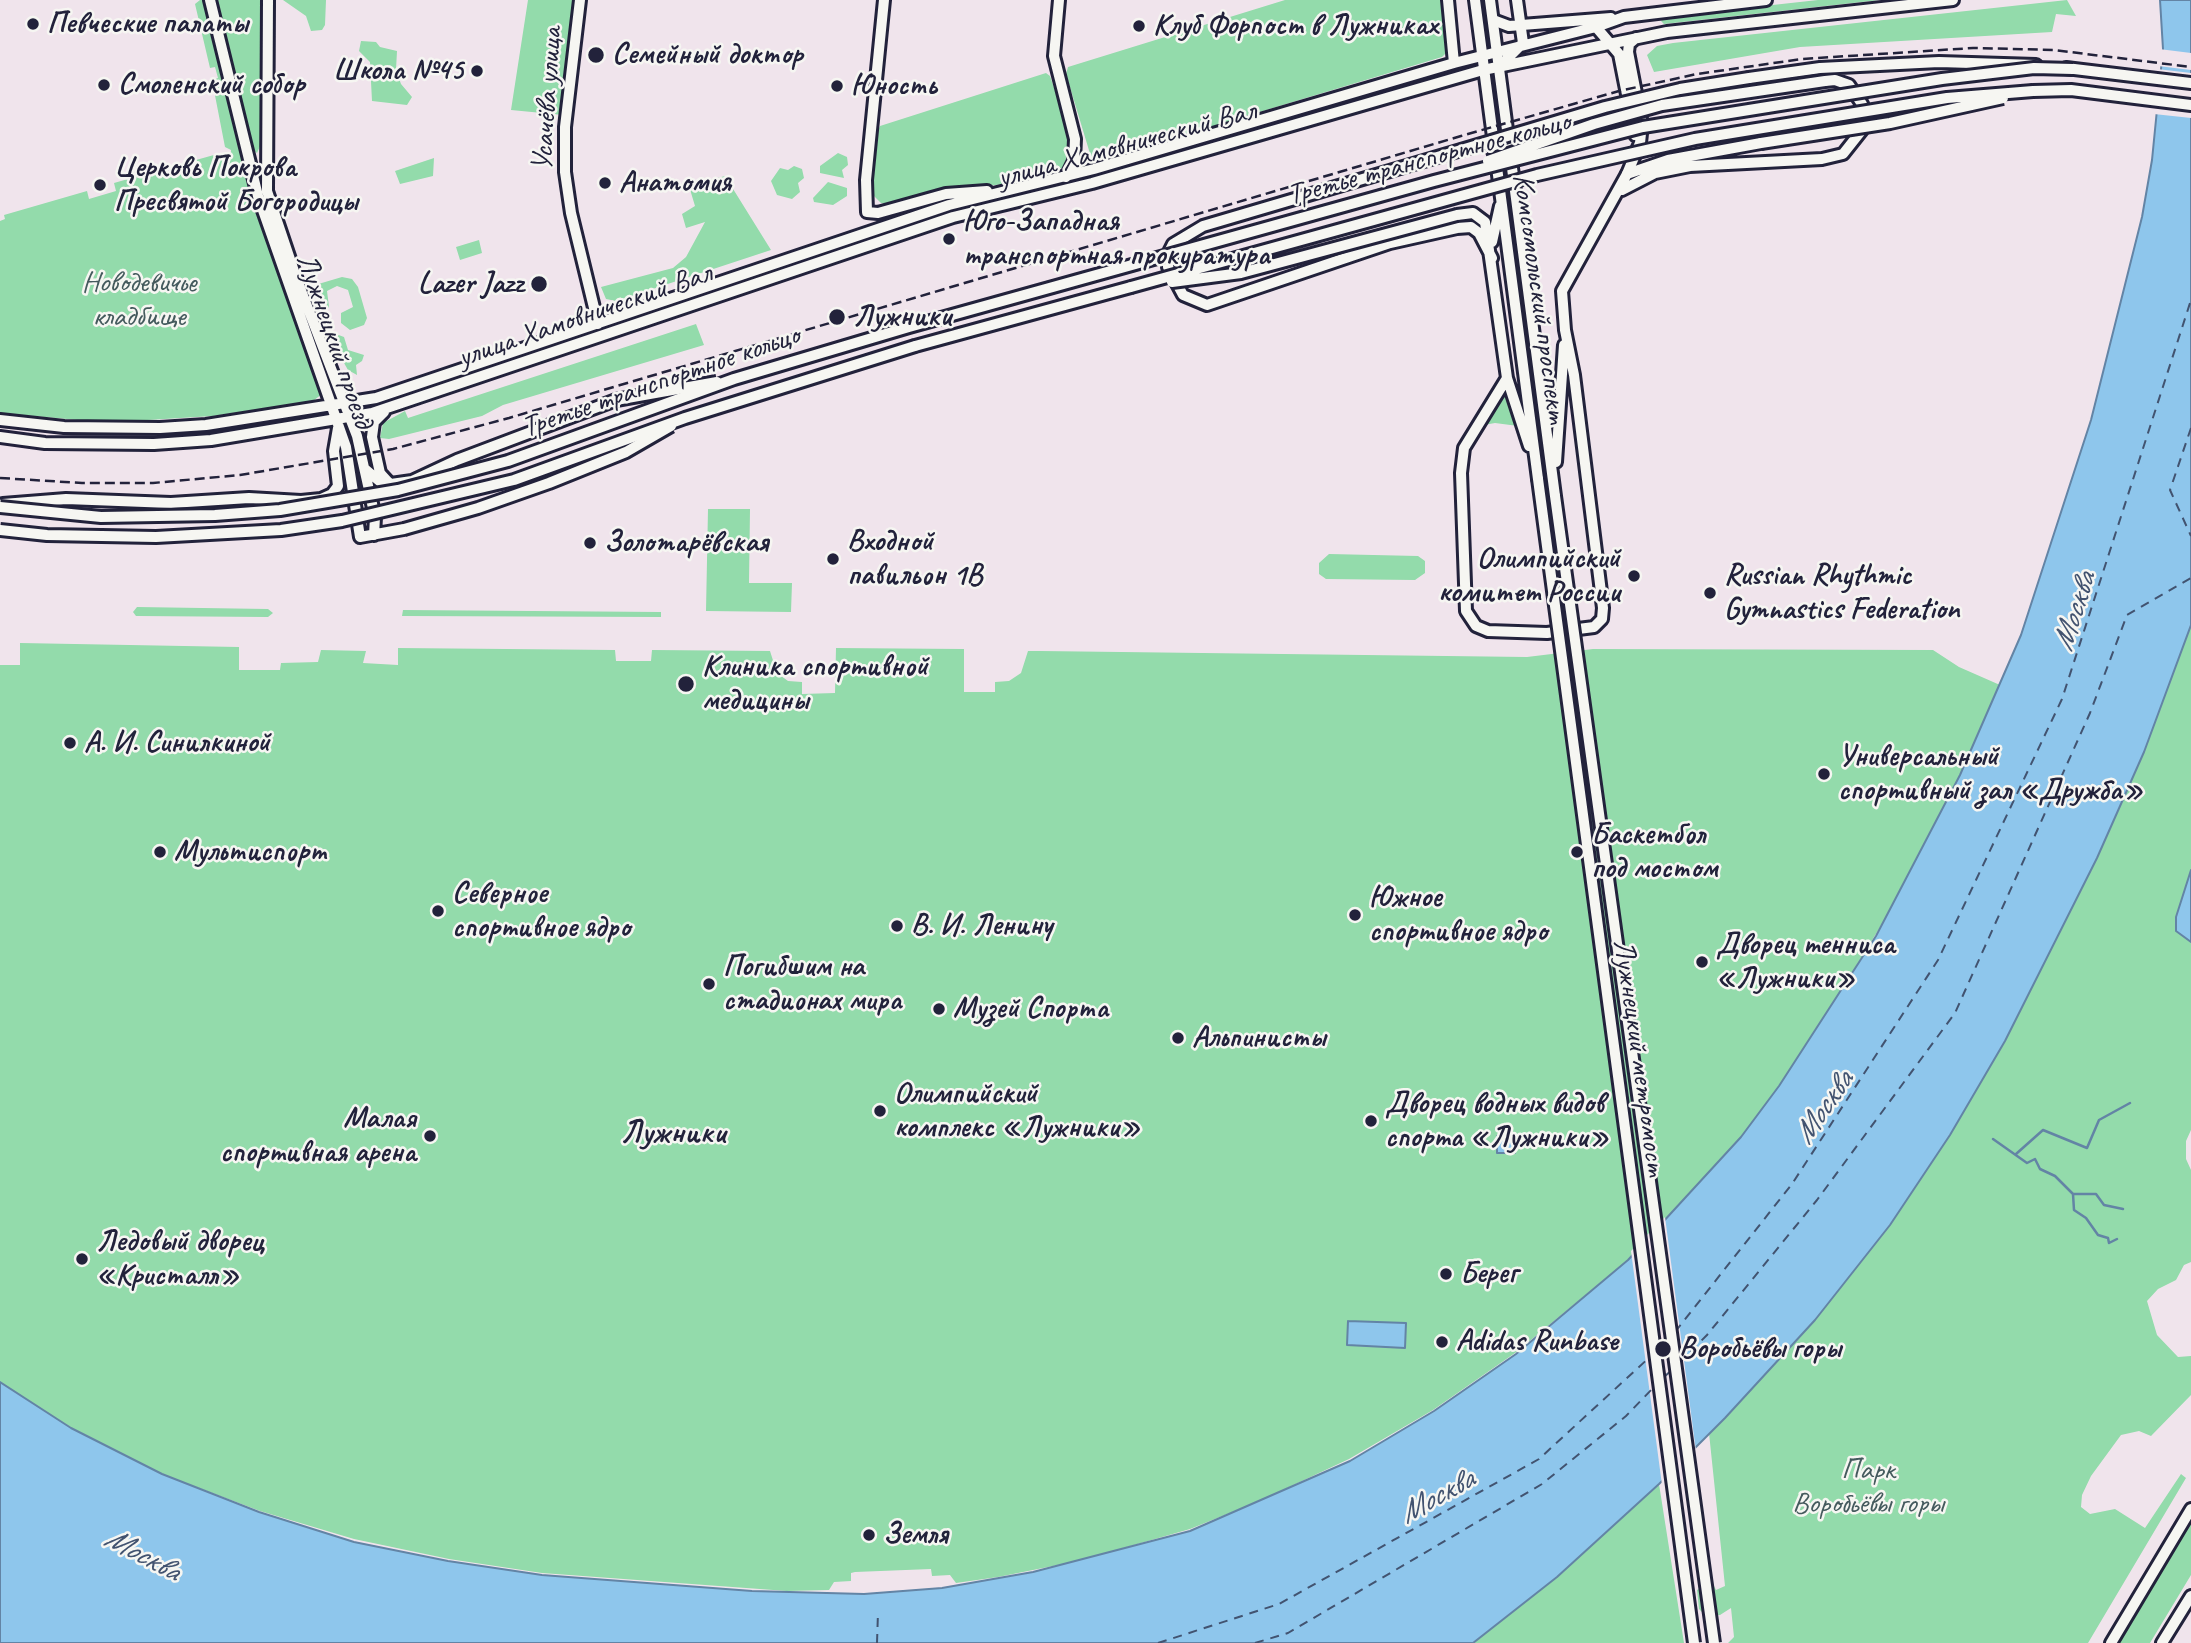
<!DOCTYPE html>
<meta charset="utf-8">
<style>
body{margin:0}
canvas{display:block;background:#f0e4ec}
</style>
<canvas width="2191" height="1643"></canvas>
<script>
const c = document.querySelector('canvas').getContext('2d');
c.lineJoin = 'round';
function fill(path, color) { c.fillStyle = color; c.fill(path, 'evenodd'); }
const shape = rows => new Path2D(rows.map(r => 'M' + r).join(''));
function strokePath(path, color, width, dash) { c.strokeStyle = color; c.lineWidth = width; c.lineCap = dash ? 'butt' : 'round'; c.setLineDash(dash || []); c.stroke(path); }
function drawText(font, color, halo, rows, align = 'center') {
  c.font = font + ' Caveat,sans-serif'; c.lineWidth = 5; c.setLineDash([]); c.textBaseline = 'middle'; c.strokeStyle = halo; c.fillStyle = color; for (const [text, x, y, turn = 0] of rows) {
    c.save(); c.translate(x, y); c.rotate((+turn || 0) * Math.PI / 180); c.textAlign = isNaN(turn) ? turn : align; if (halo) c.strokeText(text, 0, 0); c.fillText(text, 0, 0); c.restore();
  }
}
fill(shape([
 [200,0,204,0,250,189,322,394,313,401,213,416,148,420,78,420,0,413,0,221,5,219,4,215,87,191,89,199,116,191,114,183,163,169,164,172,172,170,171,167,221,153,225,157,231,155,231,150,225,147,212,80,218,78,215,67,210,68,195,4],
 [216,0,264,0,261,144,257,153,251,148,248,139],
 [283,0,326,0,325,25,322,30,311,31,306,16],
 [528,0,576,0,563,115,511,110],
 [1285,0,1445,0,1450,42,1447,52,1442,57,1097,161,1091,157,1066,74,1068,67],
 [1818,0,1880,0,1664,24,1661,21,1664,17],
 [2067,0,2076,16,2056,14,2052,32,1800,47,1654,72,1647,55,1657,46,1673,43],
 [361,41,376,42,380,47,397,51,396,70,401,84,412,97,407,105,372,101,370,62,359,51],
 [1046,73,1050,76,1071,138,1069,166,1006,184,962,188,890,204,881,203,874,196,871,188,876,135,880,126],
 [838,153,847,157,848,165,842,170,844,178,820,173,820,166],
 [434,158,433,176,400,184,395,171],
 [794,166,802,169,804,178,798,183,800,192,792,199,777,195,771,181,780,168,788,170],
 [725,176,771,250,616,301,606,299,601,287,673,268,686,257,705,222,686,228,682,214,695,206,689,186],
 [828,182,847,188,847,196,833,205,814,202,813,198],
 [479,240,482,253,460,260,456,247],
 [342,277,352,279,358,287,367,318,364,325,350,330,341,323,341,313,353,307,348,290,337,286,327,291,329,307,325,312,321,310,313,292,315,285],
 [696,324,704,345,503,405,482,416,389,439,380,438,383,423,405,411,408,418],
 [336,334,344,337,348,350,364,355,362,361,356,365,357,375,348,370,340,356,334,339],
 [1507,388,1518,426,1495,423,1484,425],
 [708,509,750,509,749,583,792,583,791,612,706,611],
 [1329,554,1418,556,1425,561,1425,573,1415,580,1326,579,1319,574,1319,563],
 [137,607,268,609,273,613,268,617,136,616,133,612],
 [403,610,661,612,661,617,402,616],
 [2191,625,2191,1130,2186,1141,2186,1159,2191,1170,2191,1262,2184,1265,2176,1280,2158,1289,2147,1301,2157,1335,2178,1357,2191,1356,2191,1395,2151,1436,2139,1431,2121,1435,2091,1476,2082,1495,2081,1507,2090,1514,2115,1509,2145,1528,2181,1474,2186,1478,2088,1643,1728,1643,1734,1637,1731,1608,1720,1615,1706,1616,1699,1609,1697,1590,1712,1582,1716,1590,1725,1586,1709,1433,1815,1320,1890,1225,1950,1135,2005,1041,2144,752],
 [20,643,239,647,239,670,280,670,281,663,318,662,321,650,366,651,363,663,398,665,398,648,615,650,616,661,651,661,652,650,770,651,777,673,788,681,802,682,802,694,835,693,836,648,964,649,964,692,995,692,995,682,1009,681,1021,673,1028,651,1040,651,1527,657,1593,649,1933,650,1959,667,2000,685,1960,775,1905,886,1829,1011,1779,1086,1741,1137,1663,1225,1628,1260,1515,1353,1433,1410,1349,1459,1257,1502,1190,1529,1078,1561,998,1577,956,1583,950,1575,932,1576,931,1569,855,1572,851,1573,851,1581,834,1582,829,1590,787,1591,542,1573,449,1559,354,1539,260,1511,162,1474,70,1427,0,1382,0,665,20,665],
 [1659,1484,1684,1643,1473,1643,1557,1577],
 [2191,1522,2191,1575,2150,1643,2119,1643]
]), '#93dbab');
const water = shape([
 [2160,0,2191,0,2191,625,2144,752,2097,858,2005,1041,1950,1135,1890,1225,1815,1320,1725,1418,1659,1484,1557,1577,1473,1643,0,1643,0,1382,71,1428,162,1474,259,1512,354,1542,448,1561,542,1575,752,1591,864,1594,942,1588,1033,1572,1190,1531,1350,1461,1434,1411,1516,1354,1628,1260,1741,1137,1779,1086,1876,936,1960,775,2021,635,2091,420,2142,217,2152,160,2163,49,2160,0],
 [2191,870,2191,942,2176,931,2176,917,2191,870],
 [1497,1136,1515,1136,1515,1153,1497,1153,1497,1136],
 [1348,1321,1406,1323,1405,1348,1347,1345,1348,1321]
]);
fill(water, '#8ec6ec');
strokePath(water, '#6384a5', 2);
fill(shape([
 [2159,49,2191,53,2191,70,2158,66],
 [2157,69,2191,73,2191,118,2154,114],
 [1665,1217,1696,1451,1662,1485,1631,1251]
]), '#f0e4ec');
strokePath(shape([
 [1993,1139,2027,1163,2035,1159,2040,1169,2055,1176,2073,1194,2096,1194,2104,1205,2123,1209],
 [2016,1154,2043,1130,2087,1148,2099,1120,2130,1103],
 [2073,1194,2074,1210,2086,1218,2098,1235,2108,1238,2109,1243,2117,1239]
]), '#6384a5', 2.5);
strokePath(shape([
 [2191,428,2170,490,2191,536],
 [1675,1332,1792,1184,1938,960,2062,699,2191,300],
 [1658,1349,1666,1341],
 [1679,1363,1707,1335,1817,1200,1955,1013,2090,713,2127,615,2191,578],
 [1664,1377,1673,1369],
 [877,1643,878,1612],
 [1158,1643,1279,1604,1539,1459,1652,1355],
 [1255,1643,1288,1633,1542,1484,1626,1416,1655,1386]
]), '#425370', 2, [9, 7]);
const secondary = shape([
 [210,0,258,196,346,447,360,537,404,529],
 [268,0,267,191,297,280,357,436,375,517,374,535],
 [580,0,565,127,565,172,571,213,598,324],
 [884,0,866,180,867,212,878,213,946,194,987,191],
 [1059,0,1054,56,1075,139,1074,161,1066,177],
 [1448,0,1454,63],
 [1493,20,1509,26,1611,18],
 [1596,27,1619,54,1635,135],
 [1501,65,1523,43,1517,0],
 [1627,174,1640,143,1642,124,1628,52,1629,44,1636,38],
 [384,412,374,422,372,437,380,473,390,484],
 [0,420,64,427,160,428,206,425,376,398,949,205,1094,169,1454,63,1596,27,1624,17,1766,0],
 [0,437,45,443,154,444,211,440,372,413,953,217,1092,183,1483,70,1667,32,1953,0],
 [365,469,384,485,412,481,457,460,616,400],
 [3,504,66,499,171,503,249,498,301,501,321,499,332,494,338,486,334,451,338,428],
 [2111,1643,2191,1509],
 [2162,1643,2191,1596]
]);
const primary = shape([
 [1475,0,1538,479],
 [1490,0,1555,496],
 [2066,68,2191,83],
 [1749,78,1820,68,1939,62,2036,65],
 [2033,91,2071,90,2191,105],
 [1461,150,1203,226,1173,244,1168,254,1168,267,1183,295,1207,305,1390,243,1457,228,1471,227,1479,233,1492,258],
 [1622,190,1655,173,1690,166,1822,159,1843,154,1862,130,1862,104,1849,85,1835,80,1825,81],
 [1457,215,1473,213,1485,222,1507,378,1529,446],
 [1492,242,1500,206],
 [915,346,1131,287],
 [1507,378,1464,448,1461,473,1466,611,1476,626,1488,631,1547,633,1594,627,1602,619,1603,608,1574,375,1565,330,1562,291,1627,174,1668,160,1761,143],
 [1556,462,1564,345]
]);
strokePath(secondary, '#22223b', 16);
strokePath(primary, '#22223b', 16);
strokePath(secondary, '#f6f6f2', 10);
strokePath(primary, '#f6f6f2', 10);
strokePath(shape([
 [0,478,82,483,153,483,240,475,393,449,509,418,1461,136,1619,91,1697,74,1802,59,1973,48,2054,50,2191,67]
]), '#22223b', 2.5, [10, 5]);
const secondaryBridge = shape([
 [616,400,717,382],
 [404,529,478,508,549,483,626,452,671,426]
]);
const primaryBridge = shape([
 [1761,143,1890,123,2003,98],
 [1461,150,1605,107,1680,89,1749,78],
 [1488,161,1594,124,1662,105,1825,81],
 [1172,282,1241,273,1457,215],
 [1131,287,1537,175,1695,139,1947,98,2033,91],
 [1538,479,1694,1643],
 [1555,496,1714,1643],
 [0,507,101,517,215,515,280,510,398,490,508,461,734,379,909,327,1434,181,1643,127,1942,79,2034,68,2073,69],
 [0,530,47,535,156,537,281,530,342,521,514,480,685,418,915,346]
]);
strokePath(secondaryBridge, '#22223b', 16, []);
strokePath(primaryBridge, '#22223b', 16, []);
strokePath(secondaryBridge, '#f6f6f2', 10);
strokePath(primaryBridge, '#f6f6f2', 10);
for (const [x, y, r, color] of [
 [33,24,7,"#22223b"],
 [1139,26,7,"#22223b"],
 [596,55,9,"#22223b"],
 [477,71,7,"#22223b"],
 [104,85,7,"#22223b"],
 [837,86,7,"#22223b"],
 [605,183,7,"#22223b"],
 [100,185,7,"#22223b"],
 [949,239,7,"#22223b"],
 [539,284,9,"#22223b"],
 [837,317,9,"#22223b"],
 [590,543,7,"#22223b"],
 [833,559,7,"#22223b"],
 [1634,576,7,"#22223b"],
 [1710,593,7,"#22223b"],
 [686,684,9,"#22223b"],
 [70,743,7,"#22223b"],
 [1824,774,7,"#22223b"],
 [160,852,7,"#22223b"],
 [1577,852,7,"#22223b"],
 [438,911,7,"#22223b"],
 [1355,915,7,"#22223b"],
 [897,926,7,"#22223b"],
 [1702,962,7,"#22223b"],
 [709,984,7,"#22223b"],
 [939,1009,7,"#22223b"],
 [1178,1038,7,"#22223b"],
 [880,1111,7,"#22223b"],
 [1371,1121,7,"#22223b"],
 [430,1136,7,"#22223b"],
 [82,1259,7,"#22223b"],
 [1446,1274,7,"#22223b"],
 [1442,1342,7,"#22223b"],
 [1663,1349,9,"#22223b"],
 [869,1535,7,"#22223b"]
]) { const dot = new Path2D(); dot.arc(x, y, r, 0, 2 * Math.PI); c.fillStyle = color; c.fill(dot); strokePath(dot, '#f6f6f2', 2.5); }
drawText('bold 30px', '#22223b', '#f6f6f2', [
 ["Певческие палаты",47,24],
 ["Клуб Форпост в Лужниках",1153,26],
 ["Семейный доктор",612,55],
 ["Школа №45",463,71,"right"],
 ["Смоленский собор",118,85],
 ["Юность",851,86],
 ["Церковь Покрова",114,168],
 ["Пресвятой Богородицы",114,202],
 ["Анатомия",619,183],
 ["Юго-Западная",963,222],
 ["транспортная прокуратура",963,256],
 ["Lazer Jazz",523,284,"right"],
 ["Лужники",853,317],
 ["Входной",847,542],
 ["павильон 1B",847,576],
 ["Золотарёвская",604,543],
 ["Олимпийский",1620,559,"right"],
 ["комитет России",1620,593,"right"],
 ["Russian Rhythmic",1724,576],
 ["Gymnastics Federation",1724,610],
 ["Клиника спортивной",702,667],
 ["медицины",702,701],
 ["А. И. Синилкиной",84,743],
 ["Универсальный",1838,757],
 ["спортивный зал «Дружба»",1838,791],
 ["Баскетбол",1591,835],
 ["под мостом",1591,869],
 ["Мультиспорт",174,852],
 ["Северное",452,894],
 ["спортивное ядро",452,928],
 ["Южное",1369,898],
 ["спортивное ядро",1369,932],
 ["В. И. Ленину",911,926],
 ["Дворец тенниса",1716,945],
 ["«Лужники»",1716,979],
 ["Погибшим на",723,967],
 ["стадионах мира",723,1001],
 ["Музей Спорта",953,1009],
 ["Альпинисты",1192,1038],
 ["Олимпийский",894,1094],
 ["комплекс «Лужники»",894,1128],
 ["Дворец водных видов",1385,1104],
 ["спорта «Лужники»",1385,1138],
 ["Малая",416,1119,"right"],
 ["спортивная арена",416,1153,"right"],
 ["Ледовый дворец",96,1242],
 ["«Кристалл»",96,1276],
 ["Берег",1460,1274],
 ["Adidas Runbase",1456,1342],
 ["Воробьёвы горы",1679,1349],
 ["Земля",883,1535]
], 'left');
drawText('30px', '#22223b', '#f6f6f2', [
 ["Усачёва улица",548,99,-86],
 ["улица Хамовнический Вал",1127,145,-15],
 ["Третье транспортное кольцо",1429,159,-15],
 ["Комсомольский проспект",1539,299,82],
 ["улица Хамовнический Вал",585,316,-19],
 ["Лужнецкий проезд",334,341,71],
 ["Третье транспортное кольцо",661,382,-19],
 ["Лужнецкий метромост",1639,1058,82]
]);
drawText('30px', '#445a5d', '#f6f6f2', [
 ["Новодевичье",139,283],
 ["кладбище",139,317],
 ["Парк",1868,1470],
 ["Воробьёвы горы",1868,1504]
]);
drawText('italic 32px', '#425370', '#f6f6f2', [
 ["Москва",2075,612,-72],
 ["Москва",1824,1108,-55],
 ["Москва",1437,1497,-29],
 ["Москва",142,1555,28]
]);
drawText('bold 32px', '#22223b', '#f6f6f2', [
 ["Лужники",673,1134]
]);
</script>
